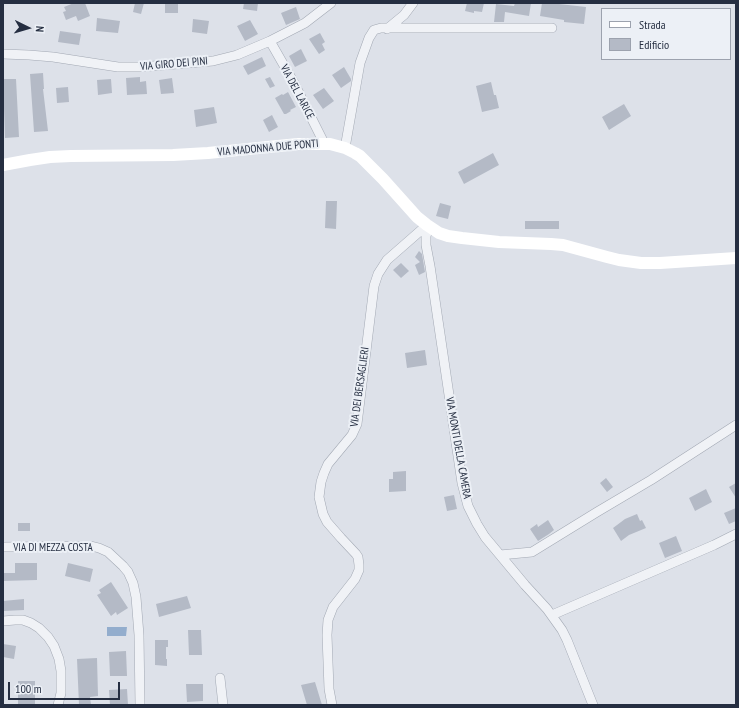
<!DOCTYPE html>
<style>
body{margin:0}
#map{position:relative;width:739px;height:708px;overflow:hidden;background:#dde1e9;font-family:"PT Sans Narrow",sans-serif}
canvas{display:block}
.frame{position:absolute;inset:0;border:4px solid #252e41;pointer-events:none}
.legend{position:absolute;left:601px;top:8px;width:130px;height:52px;box-sizing:border-box;background:#ecf0f6;border:1px solid #9ca2ae;margin:0;padding:5px 7px;list-style:none;font-size:12px;color:#252e41}
.legend li{display:flex;align-items:center;gap:8px;height:20px}
.legend b{width:20px;border:1px solid #9ca2ae}
.north{position:absolute;left:8px;top:8px;width:40px;height:40px;-webkit-text-stroke:3px #ecf0f6;paint-order:stroke;rotate:95deg;font-size:11px;font-weight:700;line-height:16px;text-align:center;color:#252e41}
.north::after{content:'';display:block;margin:auto;width:14px;height:18px;background:#252e41;clip-path:polygon(50% 0,100% 100%,50% 72%,0 100%)}
.scale{position:absolute;left:8px;top:682px;width:112px;height:18px;box-sizing:border-box;border:2px solid #252e41;border-top:0;padding-left:5px;font-size:12px;line-height:14px;white-space:nowrap;color:#252e41;-webkit-text-stroke:3px #ecf0f6;paint-order:stroke}
</style>
<div id="map">
<canvas width="739" height="708"></canvas>
<div class="frame"></div>
<ul class="legend">
<li><b style="height:5px;background:#fff"></b>Strada</li>
<li><b style="height:11px;background:#b4bac6"></b>Edificio</li>
</ul>
<div class="north">N</div>
<div class="scale">100 m</div>
</div>
<script>
const c = document.querySelector('canvas').getContext('2d');
c.lineJoin = 'round';
function fill(path, color) { c.fillStyle = color; c.fill(path, 'evenodd'); }
const shape = rows => new Path2D(rows.map(r => 'M' + r).join(''));
function strokePath(path, color, width, dash) { c.strokeStyle = color; c.lineWidth = width; c.lineCap = dash ? 'butt' : 'round'; c.setLineDash(dash || []); c.stroke(path); }
function drawText(font, color, halo, rows, align = 'center') {
  c.font = font + ' "PT Sans Narrow",sans-serif'; c.lineWidth = 4; c.setLineDash([]); c.textBaseline = 'middle'; c.strokeStyle = halo; c.fillStyle = color; for (const [text, x, y, turn = 0] of rows) {
    c.save(); c.translate(x, y); c.rotate((+turn || 0) * Math.PI / 180); c.textAlign = isNaN(turn) ? turn : align; if (halo) c.strokeText(text, 0, 0); c.fillText(text, 0, 0); c.restore();
  }
}
fill(shape([
 [107,627,127,627,126,636,107,636]
]), '#93adcd');
fill(shape([
 [74,3,85,3,90,16,78,21,76,16,66,20,63,12,66,11,64,7],
 [135,3,144,3,141,14,133,12],
 [165,3,178,3,178,13,165,13],
 [244,3,258,3,257,11,243,9],
 [467,3,484,3,482,12,474,11,474,13,465,11],
 [515,3,531,3,529,16,505,12,504,22,494,22,496,4,514,6],
 [542,3,550,3,586,7,584,24,564,22,564,20,540,16],
 [296,7,300,19,286,25,281,13],
 [97,18,120,21,118,33,96,31],
 [193,19,209,21,207,34,192,32],
 [250,20,258,34,245,41,237,26],
 [60,31,81,34,79,45,58,42],
 [320,33,325,42,322,44,325,50,319,54,309,39],
 [301,49,307,61,295,67,289,56],
 [262,57,266,66,248,75,243,66],
 [344,67,351,79,351,81,341,88,332,75],
 [43,73,44,89,43,89,48,131,34,132,30,74],
 [140,77,140,82,146,81,147,94,127,95,126,78],
 [270,77,275,86,270,88,265,79],
 [172,78,174,93,161,94,159,80],
 [3,79,16,79,19,137,5,138],
 [111,79,112,93,98,95,97,80],
 [491,82,494,95,496,95,499,108,482,112,476,86],
 [68,87,69,102,57,103,56,88],
 [324,88,334,101,323,109,313,95],
 [288,92,296,107,290,110,291,111,286,114,284,114,275,98,282,94,283,95],
 [624,104,631,116,609,130,602,117],
 [214,107,217,123,196,127,194,110],
 [272,115,278,127,269,132,263,120],
 [493,153,499,165,464,184,458,172],
 [326,201,337,201,336,229,325,228],
 [440,203,451,206,448,219,436,216],
 [525,221,559,221,559,229,525,229],
 [419,251,422,254,425,272,419,275,415,265,420,262,415,257],
 [401,263,409,271,401,278,393,270],
 [425,350,427,365,407,368,405,353],
 [406,471,406,491,389,492,389,479,393,479,393,472],
 [606,478,613,487,607,492,600,483],
 [736,483,736,498,729,487],
 [706,489,712,502,695,511,689,498],
 [454,495,457,509,447,511,444,497],
 [736,508,736,521,729,524,724,513],
 [637,514,640,521,642,520,646,528,629,535,621,541,613,528,625,519],
 [548,520,554,530,549,534,538,541,530,529,537,524,538,527],
 [18,523,30,523,30,531,18,531],
 [676,536,682,551,665,558,659,543],
 [15,563,37,563,37,580,3,581,3,573,15,573],
 [68,563,93,569,90,582,65,576],
 [111,582,128,608,117,615,116,612,111,616,97,595,101,593,99,590],
 [187,596,191,608,159,617,156,604],
 [24,599,24,610,4,611,3,601],
 [188,630,201,630,202,655,189,655],
 [155,640,168,640,168,647,166,647,166,659,167,659,167,666,155,665],
 [3,644,16,646,14,659,3,657],
 [126,651,127,676,110,676,109,652],
 [97,658,98,696,90,697,91,705,79,705,77,659],
 [18,681,35,681,35,705,18,705],
 [315,682,322,705,307,705,301,685],
 [186,684,203,684,203,701,187,702],
 [127,689,128,705,110,705,109,690]
]), '#b4bac6');
const street = shape([
 [387,29,404,15,413,3],
 [270,41,294,83,324,143],
 [3,54,29,55,53,57,118,67,140,67,213,61,237,55,270,41,305,23,331,3],
 [345,148,360,63,369,38,374,30,381,28,552,28],
 [429,227,426,236,426,245,430,266,462,483,468,506,477,524,485,537,525,585,547,609,562,630,567,640,593,705],
 [3,547,91,546,99,548,108,552,123,566,128,572,133,583,136,597,139,635,140,705],
 [500,555,532,552,597,512,651,480,736,425],
 [552,615,714,545,736,534],
 [3,621,15,620,23,620,31,623,39,628,48,637,54,646,59,659,61,671,61,693,58,705],
 [220,678,223,705],
 [332,705,329,689,327,635,328,620,333,607,355,579,359,570,359,565,358,557,356,554,341,538,327,522,323,514,319,497,321,482,324,473,328,464,352,435,357,424,374,286,378,274,387,260,427,225]
]);
strokePath(street, '#a2a8b3', 10);
strokePath(street, '#f0f2f6', 9);
strokePath(shape([
 [3,165,30,160,50,157,71,156,173,155,208,153,298,144,330,144,345,148,355,153,360,156,383,179,417,217,427,225,439,233,448,236,462,238,499,242,551,244,563,245,607,257,619,260,641,263,660,263,736,258]
]), '#fff', 12);
drawText('11px', '#252e41', '#ecf0f6', [
 ["VIA GIRO DEI PINI",174,64,-5],
 ["VIA DEL LARICE",297,92,62],
 ["VIA MADONNA DUE PONTI",268,148,-5],
 ["VIA DEI BERSAGLIERI",360,387,-82],
 ["VIA MONTI DELLA CAMERA",458,448,80],
 ["VIA DI MEZZA COSTA",53,548]
]);
</script>
